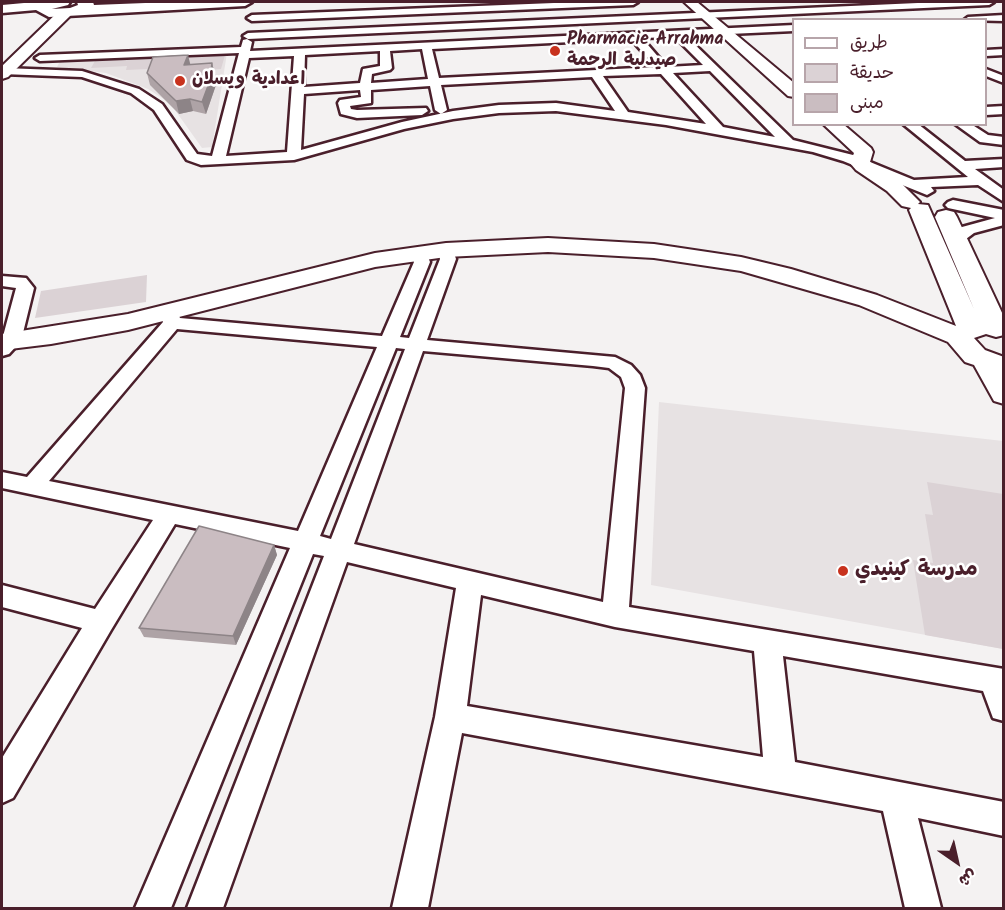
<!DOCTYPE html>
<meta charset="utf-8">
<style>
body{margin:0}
#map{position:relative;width:1005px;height:910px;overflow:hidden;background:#f4f2f2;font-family:Kalam,"Playpen Sans Arabic",sans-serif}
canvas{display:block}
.frame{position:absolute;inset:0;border:3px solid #4a1f2b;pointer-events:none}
.legend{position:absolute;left:792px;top:18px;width:195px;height:108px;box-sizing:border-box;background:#fff;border:2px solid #b7a5aa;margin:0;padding:8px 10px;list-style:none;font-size:18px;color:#4a1f2b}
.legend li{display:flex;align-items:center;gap:12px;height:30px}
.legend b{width:30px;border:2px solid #b7a5aa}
.north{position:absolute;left:927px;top:832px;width:60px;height:60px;-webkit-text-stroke:4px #fff;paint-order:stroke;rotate:146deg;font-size:16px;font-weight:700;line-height:24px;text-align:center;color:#4a1f2b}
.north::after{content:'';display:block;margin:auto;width:21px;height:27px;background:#4a1f2b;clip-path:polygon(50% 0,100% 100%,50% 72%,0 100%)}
</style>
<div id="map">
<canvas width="1005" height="910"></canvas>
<div class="frame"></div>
<ul class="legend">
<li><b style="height:8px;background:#fff"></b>طريق</li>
<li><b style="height:16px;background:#dbd2d5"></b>حديقة</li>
<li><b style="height:16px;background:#cabdc1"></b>مبنى</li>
</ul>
<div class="north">ش</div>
</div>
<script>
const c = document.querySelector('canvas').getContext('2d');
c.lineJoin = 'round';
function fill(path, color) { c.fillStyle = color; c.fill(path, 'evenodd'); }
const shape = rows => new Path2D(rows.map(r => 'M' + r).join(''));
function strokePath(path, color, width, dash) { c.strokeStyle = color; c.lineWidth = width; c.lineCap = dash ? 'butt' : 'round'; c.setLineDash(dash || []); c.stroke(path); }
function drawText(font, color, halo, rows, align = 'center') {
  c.font = font + ' Kalam,"Playpen Sans Arabic",sans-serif'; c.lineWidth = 5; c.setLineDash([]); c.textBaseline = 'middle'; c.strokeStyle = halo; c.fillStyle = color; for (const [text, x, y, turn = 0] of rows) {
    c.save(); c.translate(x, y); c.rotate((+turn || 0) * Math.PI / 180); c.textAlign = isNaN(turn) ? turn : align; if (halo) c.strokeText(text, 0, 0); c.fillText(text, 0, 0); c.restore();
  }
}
fill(shape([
 [227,53,212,147,202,148,170,103,148,89,106,73,57,67,60,61],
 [659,402,1003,441,1003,649,651,585]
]), '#e7e2e3');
fill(shape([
 [225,55,221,69,190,71,190,67,126,70,127,66,91,68,95,61],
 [147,275,146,302,35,318,41,291],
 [927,482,1003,494,1003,649,925,635,913,560,933,563,925,514,933,515]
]), '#dbd2d5');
const street = shape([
 [55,2,66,2,61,5,55,2],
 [579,2,638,2,633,5,252,21,247,18,252,15,579,2],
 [940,2,994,2,989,5,248,39,243,36,248,33,940,2],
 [1004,15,1004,21,964,20,968,17,1004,15],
 [794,25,794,31,686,36,793,140,853,155,914,180,968,177,903,124,918,124,965,161,1004,159,1004,167,975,169,1004,190,1004,202,978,185,931,187,934,191,927,195,843,161,813,152,666,125,556,111,499,113,453,119,404,129,294,160,201,165,187,160,154,110,131,93,82,77,2,74,2,68,4,68,82,71,139,89,162,104,197,154,212,156,239,53,40,61,35,58,40,55,241,47,243,40,247,39,252,42,250,51,794,25],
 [675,37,703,65,667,67,642,38,675,37],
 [631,39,656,67,439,78,432,49,631,39],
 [422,49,428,79,371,83,372,74,390,70,392,68,390,51,422,49],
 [380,51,380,66,363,69,360,83,304,87,305,55,380,51],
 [294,56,287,152,226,156,249,58,294,56],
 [710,71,775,137,723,127,673,73,710,71],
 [661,74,706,124,628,112,603,76,661,74],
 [592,77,615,111,556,103,499,105,453,111,402,122,301,150,304,94,360,90,361,97,340,100,338,103,341,114,357,118,422,115,428,111,426,108,357,110,351,109,350,106,371,103,371,90,430,86,435,110,441,114,447,110,441,85,592,77],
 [1004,49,1004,55,986,56,986,50,1004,49],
 [986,69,1004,76,1004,83,986,76,986,69],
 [1004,106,1004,114,986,115,986,107,1004,106],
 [955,124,971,124,988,135,1004,137,1004,145,980,142,955,124],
 [953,200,1004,210,1004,225,974,233,962,242,950,242,948,239,950,236,962,227,995,218,948,208,945,205,948,202,953,200],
 [446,245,452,247,456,259,427,340,615,357,631,365,640,375,645,388,629,607,1004,669,1004,721,993,718,983,691,783,656,795,762,1004,802,1004,836,918,818,941,908,905,908,883,811,462,733,428,908,392,908,435,717,456,588,347,562,223,908,187,908,324,556,313,554,171,908,135,908,290,548,175,524,111,630,13,798,2,803,2,758,82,628,2,607,2,585,95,609,153,520,2,488,2,472,27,477,163,322,160,312,163,308,175,308,180,318,382,336,414,262,411,253,419,248,425,249,430,262,400,337,409,338,440,259,438,250,446,245],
 [177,329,377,347,298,531,49,481,177,329],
 [396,348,405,349,331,539,320,536,396,348],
 [423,351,593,366,609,368,621,377,625,388,603,602,354,544,423,351],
 [481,595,615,627,754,651,763,757,467,706,481,595],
 [2,276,26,278,34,288,21,341,9,354,2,356,2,340,16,288,2,286,2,276]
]);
const secondary = shape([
 [684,2,697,2,794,83,794,97,788,96,684,2],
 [65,9,72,13,70,16,8,77,2,79,2,66,60,10,65,9],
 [823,124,843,124,871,148,873,152,870,162,901,183,920,202,918,204,928,205,974,309,935,217,938,212,946,210,954,212,957,217,1004,317,1004,335,996,337,986,334,974,338,985,350,1004,357,1004,404,994,401,974,365,965,362,948,342,859,305,741,271,654,258,548,252,446,257,375,267,128,330,51,344,2,350,2,334,128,314,375,253,446,243,548,238,654,244,741,257,791,269,877,295,956,326,909,210,911,208,902,206,887,191,856,170,850,163,854,153,823,124]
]);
const primary = shape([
 [35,2,70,2,68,5,52,9,70,8,78,5,77,2,93,2,94,5,171,2,252,2,245,6,49,17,36,10,2,13,2,5,35,2]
]);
strokePath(street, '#4a1f2b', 5);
strokePath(secondary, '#4a1f2b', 4);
strokePath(primary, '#4a1f2b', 5);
fill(street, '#fff');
fill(secondary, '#fff');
fill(primary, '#fff');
fill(shape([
 [212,63,217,82,206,114,193,111,179,114,150,85,147,73],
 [274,545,277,555,236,645,144,637,139,628]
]), '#aea3a6');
fill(shape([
 [188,55,191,67,184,65],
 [212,63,217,82,206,114,202,102,211,71],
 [190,99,193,111,179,114,176,101],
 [274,545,277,555,236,645,233,636]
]), '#8d8487');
const building = shape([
 [188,55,184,65,212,63,211,71,214,70,202,102,190,99,176,101,147,73,153,57,188,55],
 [199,526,274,545,233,636,139,628,199,526]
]);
fill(building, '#cabdc1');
strokePath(building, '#8d8487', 1.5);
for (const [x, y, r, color] of [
 [555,51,6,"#c8321e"],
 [180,81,6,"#c8321e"],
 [843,571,6,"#c8321e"]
]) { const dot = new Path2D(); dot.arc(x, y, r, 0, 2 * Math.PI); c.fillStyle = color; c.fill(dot); strokePath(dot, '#fff', 2); }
drawText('bold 18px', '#4a1f2b', '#fff', [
 ["Pharmacie Arrahma",567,41],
 ["صيدلية الرحمة",567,62],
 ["اعدادية ويسلان",192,81]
], 'left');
drawText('bold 21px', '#4a1f2b', '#fff', [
 ["مدرسة كينيدي",855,571]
], 'left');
</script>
